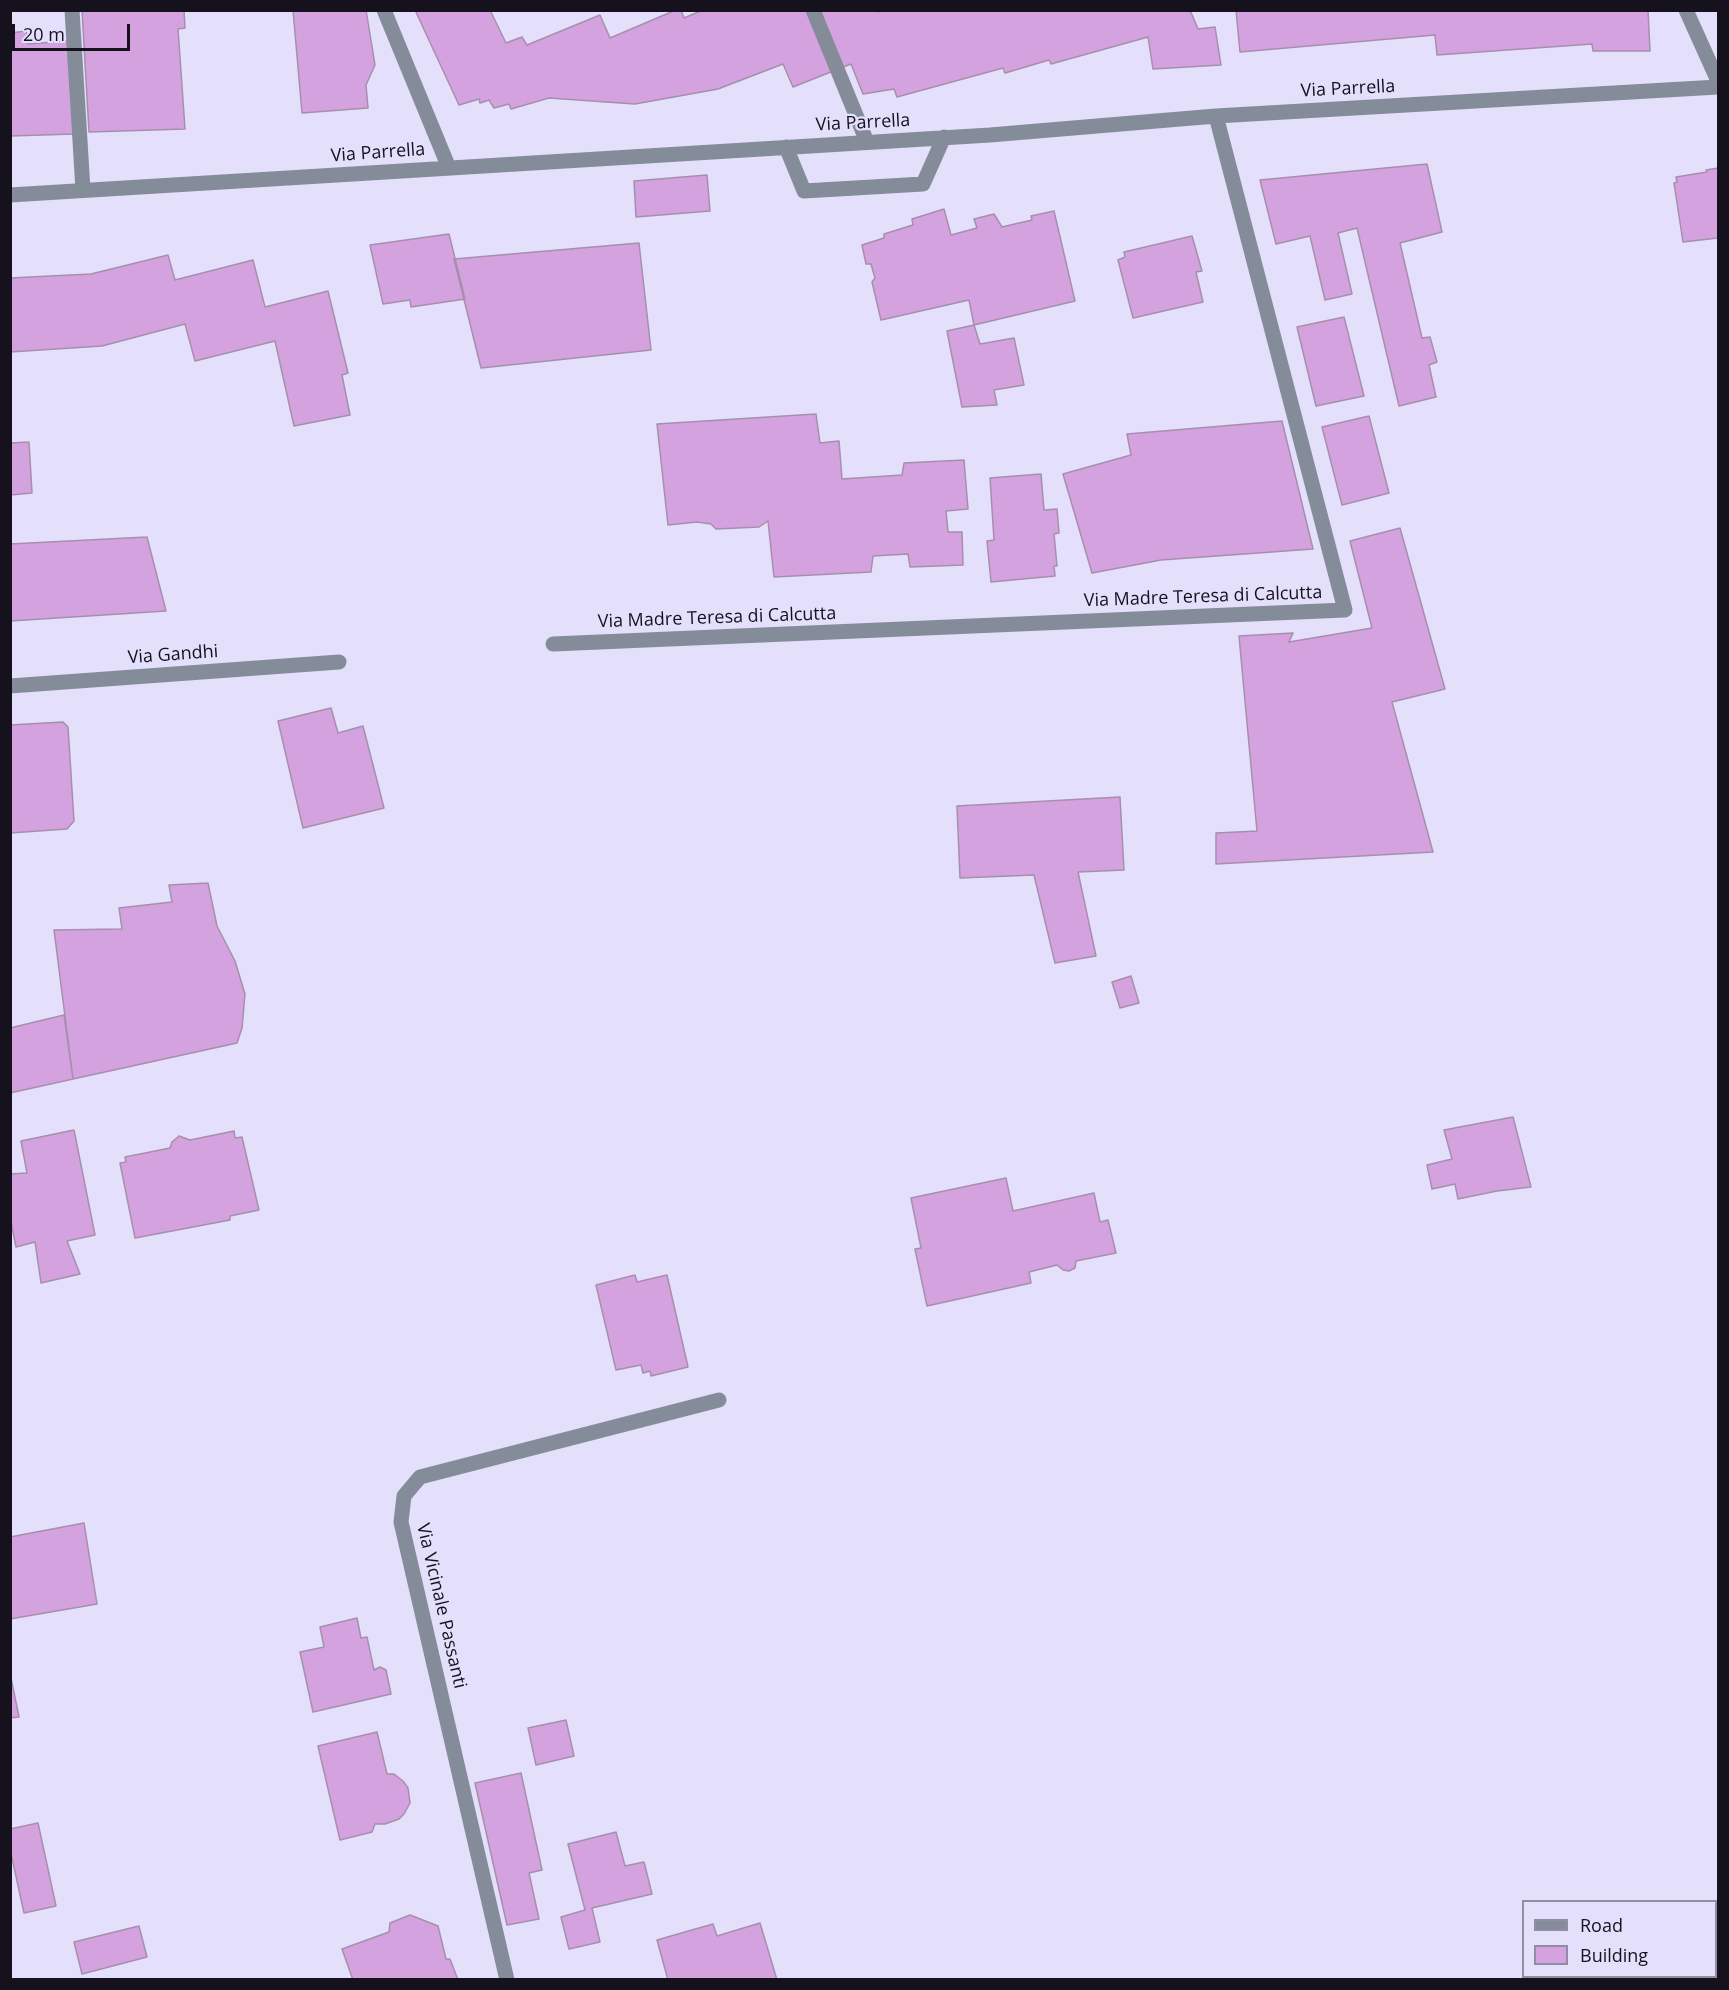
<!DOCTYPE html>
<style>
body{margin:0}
#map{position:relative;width:1729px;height:1990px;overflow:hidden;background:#e4dffb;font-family:"Open Sans",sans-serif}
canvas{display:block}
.frame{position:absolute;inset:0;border:12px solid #15121e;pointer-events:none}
.legend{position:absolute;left:1522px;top:1900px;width:195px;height:78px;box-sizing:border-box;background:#e4dffb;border:2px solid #918da3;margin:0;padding:8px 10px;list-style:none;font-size:18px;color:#15121e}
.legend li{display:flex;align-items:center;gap:12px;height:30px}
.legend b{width:30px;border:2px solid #918da3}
.scale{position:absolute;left:12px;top:24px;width:118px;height:27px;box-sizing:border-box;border:3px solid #15121e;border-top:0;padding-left:8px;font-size:18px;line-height:21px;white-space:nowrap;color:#15121e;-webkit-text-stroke:4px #e4dffb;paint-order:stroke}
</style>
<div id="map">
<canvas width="1729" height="1990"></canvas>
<div class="frame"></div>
<ul class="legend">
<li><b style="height:8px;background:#858c99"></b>Road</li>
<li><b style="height:16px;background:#d4a3df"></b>Building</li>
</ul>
<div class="scale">20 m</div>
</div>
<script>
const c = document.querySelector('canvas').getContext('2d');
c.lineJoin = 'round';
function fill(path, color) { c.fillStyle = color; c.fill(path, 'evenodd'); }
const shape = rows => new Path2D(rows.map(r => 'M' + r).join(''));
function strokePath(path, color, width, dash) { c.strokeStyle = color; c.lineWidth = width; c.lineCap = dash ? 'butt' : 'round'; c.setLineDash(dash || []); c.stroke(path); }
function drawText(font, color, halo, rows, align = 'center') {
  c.font = font + ' "Open Sans",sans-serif'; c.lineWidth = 4.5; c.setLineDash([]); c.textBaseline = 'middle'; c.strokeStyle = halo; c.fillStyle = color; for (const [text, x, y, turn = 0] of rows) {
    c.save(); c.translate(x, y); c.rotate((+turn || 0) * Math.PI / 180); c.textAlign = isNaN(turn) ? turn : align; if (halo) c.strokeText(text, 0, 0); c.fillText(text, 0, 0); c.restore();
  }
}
const building = shape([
 [82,10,184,10,185,28,178,29,185,129,89,132,82,10],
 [293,10,366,10,375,65,366,85,368,108,302,113,293,10],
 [415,10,490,10,506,43,522,37,527,45,600,15,610,38,676,10,681,10,684,18,703,10,877,10,878,12,882,10,1190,10,1198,29,1215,27,1221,65,1153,69,1148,37,1051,64,1049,60,1005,73,1003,68,897,97,894,89,863,94,851,64,793,87,783,64,718,89,635,104,549,98,511,109,509,104,494,108,489,100,480,103,479,99,459,105,415,10],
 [1236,10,1648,10,1650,51,1593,51,1592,44,1437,55,1435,35,1240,52,1236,10],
 [26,31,28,44,67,41,74,134,10,136,10,33,26,31],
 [1427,164,1442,232,1400,243,1422,338,1430,337,1437,362,1429,365,1436,397,1399,406,1357,228,1338,233,1352,294,1325,300,1310,236,1276,244,1260,180,1427,164],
 [1718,168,1718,238,1683,242,1674,183,1677,182,1676,177,1707,172,1706,170,1718,168],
 [707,175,710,211,636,217,634,181,707,175],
 [944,209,951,235,977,228,974,219,994,214,1002,227,1032,220,1031,216,1054,211,1075,301,974,325,969,300,881,320,872,282,875,278,871,264,866,264,862,245,884,238,884,234,913,225,912,219,944,209],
 [449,234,465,299,411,307,410,300,383,304,370,245,449,234],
 [1192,236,1202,271,1196,272,1203,302,1133,318,1118,260,1125,257,1124,252,1192,236],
 [639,243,651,350,481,368,454,259,639,243],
 [168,255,175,280,253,260,265,307,328,291,348,373,342,375,350,415,294,426,275,341,195,361,185,324,102,346,10,352,10,278,91,274,168,255],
 [1344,317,1364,396,1316,406,1297,327,1344,317],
 [974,325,980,344,1014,338,1024,385,994,390,997,405,962,407,947,331,974,325],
 [816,414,820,443,839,441,842,479,902,475,904,463,964,460,968,509,946,511,948,532,962,532,963,565,910,567,908,554,873,556,871,572,774,577,768,521,759,527,716,529,711,524,697,522,668,525,657,424,816,414],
 [1369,416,1389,493,1342,505,1322,427,1369,416],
 [1282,421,1313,549,1161,560,1092,573,1063,474,1131,455,1127,434,1282,421],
 [29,442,32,493,10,495,10,443,29,442],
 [1041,474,1044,510,1057,509,1059,533,1054,534,1057,566,1054,566,1055,576,991,582,987,541,994,540,990,478,1041,474],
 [1400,528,1445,689,1392,702,1433,852,1216,864,1216,833,1257,831,1239,636,1293,633,1289,642,1372,628,1350,541,1400,528],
 [147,537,166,611,10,621,10,544,147,537],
 [331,708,338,733,363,726,384,808,303,828,278,721,331,708],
 [63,722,68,727,74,821,67,829,10,833,10,725,63,722],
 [1120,797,1124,870,1078,872,1096,956,1055,963,1034,875,960,878,957,806,1120,797],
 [208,883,217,926,235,961,245,994,242,1028,237,1043,73,1079,54,930,122,929,119,908,172,902,169,885,208,883],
 [1131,976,1139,1003,1120,1008,1112,982,1131,976],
 [64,1015,73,1079,10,1093,10,1028,64,1015],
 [1513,1117,1531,1187,1497,1191,1458,1199,1455,1184,1432,1189,1427,1165,1452,1159,1444,1130,1513,1117],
 [74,1130,95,1235,67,1241,80,1274,41,1283,35,1242,16,1247,10,1217,10,1174,27,1173,21,1141,74,1130],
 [234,1131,235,1138,242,1137,259,1210,230,1216,230,1220,135,1238,120,1163,126,1162,125,1157,170,1148,172,1142,179,1136,190,1140,234,1131],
 [1006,1178,1013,1211,1094,1193,1100,1222,1108,1220,1116,1253,1076,1261,1075,1268,1069,1271,1063,1270,1057,1265,1029,1272,1031,1283,927,1306,915,1249,921,1248,911,1198,1006,1178],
 [635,1275,637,1282,667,1275,688,1367,651,1376,650,1371,643,1373,641,1365,616,1370,596,1285,635,1275],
 [84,1523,97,1604,10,1619,10,1537,84,1523],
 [357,1618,361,1638,367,1637,374,1670,380,1667,386,1670,391,1694,313,1712,300,1652,324,1647,320,1627,357,1618],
 [10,1673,19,1717,10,1718,10,1673],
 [566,1720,574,1756,536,1765,528,1728,566,1720],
 [377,1732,387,1774,394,1774,403,1781,408,1788,410,1803,404,1814,399,1819,385,1824,375,1824,372,1832,340,1840,318,1746,377,1732],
 [521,1773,542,1870,529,1873,539,1919,507,1925,475,1783,521,1773],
 [38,1823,56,1906,24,1913,10,1849,10,1829,38,1823],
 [616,1832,625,1866,644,1862,652,1894,592,1908,600,1942,569,1949,561,1917,585,1910,568,1844,616,1832],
 [410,1915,438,1926,446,1959,450,1959,458,1980,353,1980,342,1949,389,1932,390,1923,410,1915],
 [760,1923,777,1980,668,1980,657,1940,713,1924,717,1936,760,1923],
 [139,1926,147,1957,82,1974,74,1942,139,1926]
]);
fill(building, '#d4a3df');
strokePath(building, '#a68fab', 1.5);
strokePath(shape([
 [72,10,83,190],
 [384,10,449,168],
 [813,10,867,142],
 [1686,10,1718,81],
 [786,147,804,191,923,184,944,137],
 [10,195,990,135,1216,116,1718,87],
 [553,644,1345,610,1216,116],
 [10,686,339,662],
 [507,1980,401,1522,404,1496,420,1477,719,1400]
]), '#858c99', 15);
drawText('18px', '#15121e', '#e4dffb', [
 ["Via Parrella",1348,89,-3],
 ["Via Parrella",863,123,-3],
 ["Via Parrella",378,153,-4],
 ["Via Madre Teresa di Calcutta",1203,597,-2],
 ["Via Madre Teresa di Calcutta",717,618,-2],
 ["Via Gandhi",173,655,-4],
 ["Via Vicinale Passanti",441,1606,77]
]);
</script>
